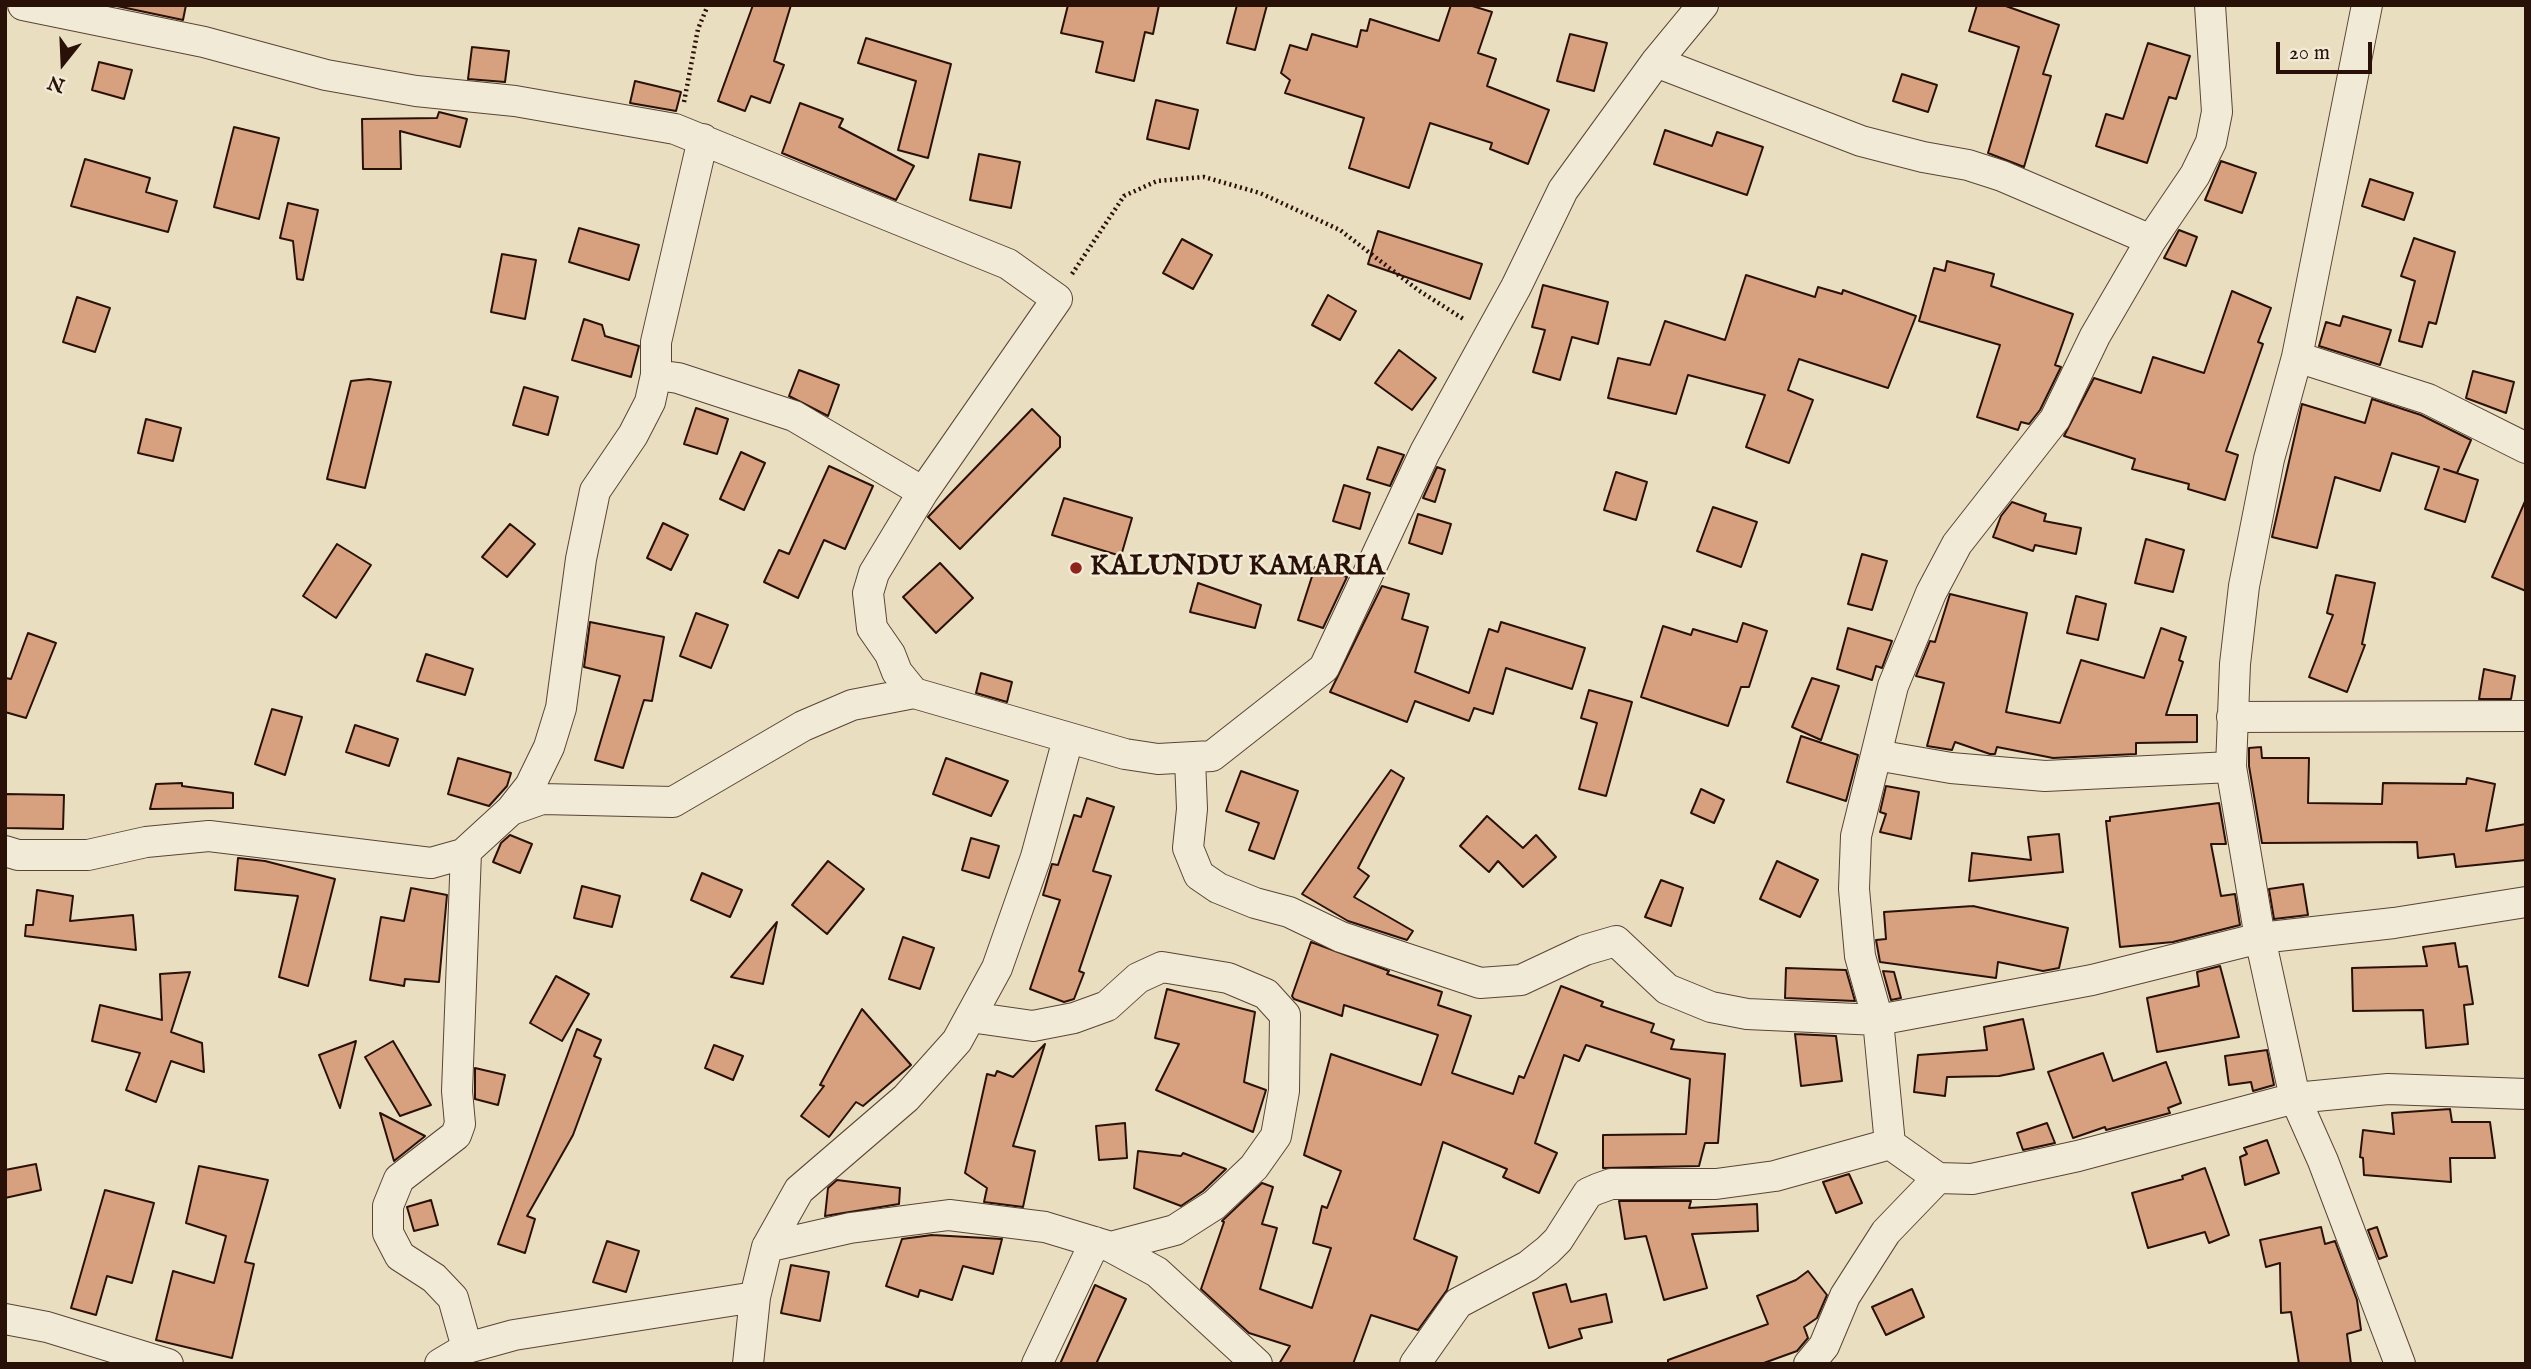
<!DOCTYPE html>
<style>
body{margin:0}
#map{position:relative;width:2531px;height:1369px;overflow:hidden;background:#e9dec0;font-family:"IM FELL English",serif}
canvas{display:block}
.frame{position:absolute;inset:0;border:7px solid #2a1107;pointer-events:none}
.north{position:absolute;left:28px;top:28px;width:70px;height:70px;-webkit-text-stroke:5px #f1ead6;paint-order:stroke;rotate:198deg;font-size:19px;font-weight:700;line-height:28px;text-align:center;color:#2a1107}
.north::after{content:'';display:block;margin:auto;width:24px;height:32px;background:#2a1107;clip-path:polygon(50% 0,100% 100%,50% 72%,0 100%)}
.scale{position:absolute;left:2276px;top:42px;width:96px;height:32px;box-sizing:border-box;border:4px solid #2a1107;border-top:0;padding-left:9px;font-size:21px;line-height:24px;white-space:nowrap;color:#2a1107;-webkit-text-stroke:5px #f1ead6;paint-order:stroke}
</style>
<div id="map">
<canvas width="2531" height="1369"></canvas>
<div class="frame"></div>
<div class="north">N</div>
<div class="scale">20 m</div>
</div>
<script>
const c = document.querySelector('canvas').getContext('2d');
c.lineJoin = 'round';
function fill(path, color) { c.fillStyle = color; c.fill(path, 'evenodd'); }
const shape = rows => new Path2D(rows.map(r => 'M' + r).join(''));
function strokePath(path, color, width, dash) { c.strokeStyle = color; c.lineWidth = width; c.lineCap = dash ? 'butt' : 'round'; c.setLineDash(dash || []); c.stroke(path); }
function drawText(font, color, halo, rows, align = 'center') {
  c.font = font + ' "IM FELL English",serif'; c.lineWidth = 5; c.setLineDash([]); c.textBaseline = 'middle'; c.strokeStyle = halo; c.fillStyle = color; for (const [text, x, y, turn = 0] of rows) {
    c.save(); c.translate(x, y); c.rotate((+turn || 0) * Math.PI / 180); c.textAlign = isNaN(turn) ? turn : align; if (halo) c.strokeText(text, 0, 0); c.fillText(text, 0, 0); c.restore();
  }
}
const building = shape([
 [112,5,186,5,183,20,112,5],
 [753,5,791,5,774,61,784,65,770,103,751,96,745,111,718,101,753,5],
 [1068,5,1159,5,1153,34,1145,32,1134,81,1096,72,1103,42,1061,33,1068,5],
 [1237,5,1267,5,1255,50,1227,43,1237,5],
 [1451,5,1469,5,1492,12,1478,53,1496,59,1487,86,1549,110,1528,164,1490,149,1492,143,1430,123,1409,188,1349,168,1364,118,1285,93,1290,80,1281,73,1290,45,1307,50,1312,34,1357,47,1361,30,1367,31,1370,19,1439,41,1451,5],
 [1977,5,2003,5,2059,25,2043,74,2051,76,2024,167,1988,153,2019,47,1969,31,1977,5],
 [1570,34,1607,43,1594,91,1557,81,1570,34],
 [866,38,951,64,928,158,898,150,916,81,858,63,866,38],
 [2148,43,2190,56,2176,99,2169,97,2147,163,2096,146,2106,114,2123,119,2148,43],
 [472,47,509,51,505,82,468,79,472,47],
 [99,62,132,70,124,99,92,90,99,62],
 [1902,74,1937,85,1928,112,1893,101,1902,74],
 [635,81,681,92,676,111,630,103,635,81],
 [1156,100,1198,110,1189,149,1147,139,1156,100],
 [800,103,843,119,839,127,914,166,896,200,782,153,800,103],
 [439,112,467,119,460,147,400,131,401,169,363,169,362,119,437,118,439,112],
 [234,127,279,138,259,219,214,207,234,127],
 [1665,130,1712,146,1717,132,1763,147,1747,195,1654,164,1665,130],
 [979,154,1020,162,1011,208,970,200,979,154],
 [85,159,150,178,146,192,177,201,168,232,71,206,85,159],
 [2221,161,2256,173,2242,213,2205,200,2221,161],
 [2370,179,2413,193,2404,220,2362,206,2370,179],
 [288,203,318,210,303,280,297,279,293,241,280,238,288,203],
 [579,228,639,245,629,280,569,262,579,228],
 [2179,230,2197,237,2186,266,2164,258,2179,230],
 [1378,231,1482,264,1470,299,1368,264,1378,231],
 [2414,238,2455,252,2436,324,2429,322,2422,347,2399,341,2415,281,2401,276,2414,238],
 [1182,239,1212,255,1193,289,1163,273,1182,239],
 [502,254,536,260,525,319,491,312,502,254],
 [1947,261,1994,274,1991,286,2073,314,2055,365,2061,367,2040,410,2029,424,2021,422,2018,430,1977,417,2000,345,1919,321,1934,268,1945,271,1947,261],
 [1746,275,1815,297,1818,287,1842,294,1843,290,1916,316,1888,388,1799,359,1788,390,1813,400,1789,463,1746,447,1765,395,1688,375,1676,414,1608,398,1618,358,1650,365,1665,321,1725,340,1746,275],
 [1543,285,1608,302,1598,344,1572,337,1560,380,1533,372,1545,330,1532,327,1543,285],
 [2232,291,2271,308,2258,342,2263,344,2226,451,2238,455,2225,500,2188,489,2189,484,2132,469,2135,459,2064,436,2094,378,2141,393,2153,357,2204,373,2232,291],
 [1328,295,1356,311,1340,340,1312,325,1328,295],
 [77,297,110,308,95,352,63,342,77,297],
 [2343,316,2391,330,2380,365,2319,346,2326,322,2340,326,2343,316],
 [584,319,602,325,605,336,639,346,631,377,572,360,584,319],
 [1399,350,1436,378,1412,410,1375,383,1399,350],
 [799,370,839,385,828,416,789,396,799,370],
 [2473,371,2514,382,2506,413,2466,398,2473,371],
 [369,379,391,382,365,488,327,479,351,381,369,379],
 [524,387,558,397,548,435,513,425,524,387],
 [2372,399,2421,415,2471,440,2457,473,2444,469,2478,480,2465,522,2425,509,2439,467,2392,453,2380,491,2335,477,2317,548,2272,537,2302,404,2365,423,2372,399],
 [696,408,728,419,717,454,684,444,696,408],
 [1032,409,1060,437,1060,447,960,549,928,517,1032,409],
 [146,419,181,428,173,461,138,453,146,419],
 [1378,447,1404,455,1390,486,1367,479,1378,447],
 [741,452,765,463,744,510,720,499,741,452],
 [829,466,873,486,845,549,824,540,798,598,764,582,779,550,789,554,829,466],
 [1437,467,1445,470,1435,502,1423,498,1437,467],
 [1616,472,1647,482,1636,520,1604,510,1616,472],
 [1344,485,1370,493,1360,529,1333,521,1344,485],
 [1064,498,1132,518,1121,556,1052,535,1064,498],
 [2526,499,2526,591,2492,577,2526,499],
 [2012,502,2046,514,2044,521,2081,528,2076,554,2035,545,2033,551,1993,537,2001,516,2012,502],
 [1713,507,1757,522,1741,567,1697,551,1713,507],
 [1418,514,1451,524,1442,554,1409,543,1418,514],
 [663,523,688,535,671,570,647,558,663,523],
 [510,524,535,544,507,577,482,557,510,524],
 [2146,539,2184,550,2173,592,2135,583,2146,539],
 [337,544,371,565,336,618,303,596,337,544],
 [1862,554,1887,561,1872,610,1848,604,1862,554],
 [940,563,973,598,936,633,903,597,940,563],
 [1315,567,1347,577,1323,628,1298,620,1315,567],
 [2336,575,2375,583,2362,644,2365,645,2347,692,2309,677,2333,615,2327,613,2336,575],
 [1198,583,1261,605,1255,628,1190,612,1198,583],
 [1382,586,1409,594,1402,619,1428,627,1415,672,1469,693,1489,629,1498,632,1501,622,1585,648,1572,689,1506,668,1493,714,1474,708,1469,721,1415,701,1407,722,1330,692,1382,586],
 [1950,594,2027,613,2006,712,2060,723,2081,660,2144,678,2161,628,2186,637,2179,660,2183,662,2166,715,2197,715,2197,742,2136,743,2136,754,2053,758,1997,747,1995,754,1990,754,1955,742,1952,750,1927,746,1944,683,1916,676,1930,641,1935,642,1950,594],
 [2076,596,2106,604,2098,640,2067,633,2076,596],
 [696,613,728,625,711,668,680,656,696,613],
 [590,622,664,637,652,701,644,700,623,768,595,760,620,676,584,667,590,622],
 [1743,623,1767,631,1749,687,1741,687,1728,726,1641,697,1663,626,1691,635,1693,629,1737,642,1743,623],
 [1848,628,1892,641,1882,668,1876,666,1872,680,1837,669,1848,628],
 [28,633,56,643,26,718,5,712,5,678,11,679,28,633],
 [426,654,473,669,465,695,417,681,426,654],
 [2484,669,2515,676,2511,699,2479,699,2484,669],
 [981,673,1012,682,1007,702,976,693,981,673],
 [1812,678,1839,686,1821,740,1792,727,1812,678],
 [1589,690,1632,702,1606,796,1579,789,1597,723,1581,718,1589,690],
 [272,709,302,717,285,775,255,764,272,709],
 [355,725,398,739,389,766,346,752,355,725],
 [1801,736,1858,755,1846,801,1787,782,1801,736],
 [2261,747,2262,758,2309,758,2308,803,2382,804,2383,783,2466,784,2467,778,2495,784,2486,831,2526,824,2526,860,2456,867,2454,854,2418,858,2417,842,2262,843,2249,766,2249,748,2261,747],
 [458,758,511,773,507,786,489,806,448,794,458,758],
 [946,758,1008,781,991,816,933,794,946,758],
 [1391,770,1404,778,1358,868,1369,876,1354,897,1413,931,1407,940,1348,921,1302,894,1391,770],
 [1241,771,1298,791,1274,859,1249,850,1259,823,1226,811,1241,771],
 [182,783,182,786,233,793,233,808,150,809,156,784,182,783],
 [1886,786,1919,792,1911,839,1880,832,1886,814,1880,812,1886,786],
 [1701,789,1724,800,1714,823,1691,813,1701,789],
 [5,794,64,795,63,829,5,828,5,794],
 [1087,798,1114,807,1093,871,1111,876,1079,971,1084,973,1074,999,1064,1002,1030,989,1060,900,1043,895,1052,864,1058,865,1074,815,1081,817,1087,798],
 [2219,803,2226,844,2211,844,2221,896,2235,894,2240,925,2173,942,2120,947,2106,821,2110,821,2110,817,2219,803],
 [1487,816,1523,848,1536,835,1556,857,1523,887,1498,861,1489,872,1460,846,1487,816],
 [2059,834,2063,872,1969,881,1972,853,2031,860,2028,837,2059,834],
 [510,835,532,844,520,873,493,862,501,843,510,835],
 [971,838,999,846,989,878,962,870,971,838],
 [238,858,265,861,335,879,308,986,279,977,298,896,235,890,238,858],
 [828,861,864,889,827,934,792,905,828,861],
 [1777,861,1818,880,1800,917,1760,899,1777,861],
 [702,873,742,890,730,917,691,900,702,873],
 [1661,880,1683,888,1671,926,1645,917,1661,880],
 [2303,884,2308,915,2274,919,2269,889,2303,884],
 [582,886,620,896,612,927,574,918,582,886],
 [411,888,447,895,439,982,405,979,404,986,370,980,381,917,404,921,411,888],
 [37,890,73,896,70,921,133,915,136,950,25,936,26,925,33,925,37,890],
 [1973,906,2068,928,2059,968,2043,971,1998,962,1996,978,1880,962,1876,940,1886,939,1884,912,1973,906],
 [777,922,763,984,731,977,777,922],
 [903,937,934,948,920,989,889,979,903,937],
 [1311,942,1389,971,1387,974,1442,992,1438,1005,1471,1016,1452,1073,1513,1094,1519,1076,1524,1078,1561,986,1603,1002,1601,1006,1654,1024,1651,1032,1674,1040,1671,1049,1725,1054,1718,1143,1705,1143,1699,1166,1603,1168,1603,1135,1686,1134,1690,1079,1586,1045,1579,1061,1564,1055,1535,1143,1557,1153,1539,1193,1503,1177,1507,1169,1443,1142,1414,1239,1457,1257,1447,1290,1418,1330,1371,1315,1353,1364,1279,1364,1290,1346,1249,1333,1201,1289,1224,1222,1222,1221,1262,1183,1273,1187,1262,1224,1277,1228,1260,1289,1312,1308,1331,1248,1313,1243,1322,1206,1327,1208,1341,1171,1304,1155,1331,1054,1421,1085,1438,1035,1344,1005,1342,1016,1294,999,1292,996,1311,942],
 [2455,943,2459,967,2467,966,2473,1004,2464,1005,2468,1044,2426,1048,2423,1010,2353,1011,2352,968,2427,966,2423,947,2455,943],
 [2220,966,2239,1037,2157,1052,2147,998,2199,986,2197,972,2220,966],
 [1786,968,1846,970,1855,1001,1785,998,1786,968],
 [1883,971,1894,972,1901,998,1891,1000,1883,971],
 [190,972,171,1032,202,1043,204,1072,171,1061,156,1102,126,1090,140,1053,92,1041,100,1005,162,1020,160,974,190,972],
 [556,976,589,994,562,1041,530,1023,556,976],
 [1167,989,1255,1012,1244,1082,1266,1090,1253,1132,1156,1090,1179,1044,1155,1038,1167,989],
 [862,1009,911,1065,863,1106,856,1102,829,1137,801,1116,824,1086,820,1085,862,1009],
 [2023,1019,2034,1069,1999,1076,1947,1077,1945,1096,1914,1092,1918,1055,1987,1050,1984,1027,2023,1019],
 [577,1029,601,1040,594,1056,601,1059,573,1135,527,1216,535,1219,525,1253,498,1244,577,1029],
 [1795,1034,1836,1036,1842,1081,1801,1086,1795,1034],
 [356,1041,340,1108,319,1055,356,1041],
 [393,1041,431,1105,400,1116,365,1057,393,1041],
 [1045,1044,1013,1146,1035,1151,1023,1207,984,1202,987,1188,965,1173,987,1074,995,1076,997,1071,1013,1077,1045,1044],
 [714,1045,743,1056,733,1080,705,1068,714,1045],
 [2267,1050,2274,1085,2253,1091,2251,1082,2229,1085,2225,1056,2267,1050],
 [2103,1053,2113,1081,2166,1062,2181,1103,2168,1108,2170,1113,2106,1130,2105,1127,2073,1138,2048,1072,2103,1053],
 [475,1068,505,1075,498,1105,475,1099,475,1068],
 [2450,1109,2452,1122,2490,1122,2495,1158,2450,1158,2451,1182,2364,1175,2363,1158,2360,1157,2363,1130,2394,1134,2392,1113,2450,1109],
 [380,1113,425,1136,424,1137,394,1161,380,1113],
 [1125,1123,1127,1158,1099,1160,1096,1126,1125,1123],
 [2047,1123,2055,1143,2023,1150,2017,1133,2047,1123],
 [2267,1140,2279,1173,2245,1185,2240,1157,2247,1154,2244,1148,2267,1140],
 [1138,1151,1181,1156,1183,1153,1226,1169,1203,1191,1181,1206,1134,1188,1138,1151],
 [36,1164,41,1190,5,1198,5,1170,36,1164],
 [199,1166,268,1180,245,1262,254,1264,232,1358,156,1340,173,1271,214,1283,226,1236,186,1223,199,1166],
 [2205,1168,2229,1235,2209,1243,2205,1232,2148,1248,2132,1193,2183,1179,2182,1176,2205,1168],
 [1849,1174,1862,1203,1836,1213,1823,1182,1849,1174],
 [837,1180,900,1188,899,1204,825,1216,828,1188,837,1180],
 [105,1190,154,1203,132,1283,107,1276,96,1315,71,1308,105,1190],
 [431,1200,438,1225,414,1231,407,1207,431,1200],
 [1619,1201,1691,1201,1689,1208,1757,1204,1758,1231,1692,1234,1707,1288,1664,1300,1646,1236,1625,1239,1619,1201],
 [2321,1227,2325,1244,2335,1241,2357,1300,2361,1330,2347,1334,2351,1364,2299,1364,2291,1312,2281,1313,2280,1263,2266,1267,2260,1240,2321,1227],
 [2377,1227,2387,1256,2379,1259,2368,1230,2377,1227],
 [932,1235,1002,1239,993,1274,963,1266,952,1300,920,1290,918,1297,886,1286,902,1239,932,1235],
 [607,1241,639,1251,626,1292,593,1282,607,1241],
 [791,1265,829,1272,820,1321,781,1313,791,1265],
 [1808,1271,1827,1295,1817,1318,1804,1327,1808,1338,1797,1351,1761,1364,1668,1364,1668,1360,1768,1324,1757,1296,1796,1280,1808,1271],
 [1566,1284,1571,1302,1606,1294,1612,1322,1579,1329,1582,1338,1549,1348,1533,1293,1566,1284],
 [1095,1285,1126,1299,1096,1364,1060,1364,1095,1285],
 [1912,1289,1924,1317,1886,1335,1872,1307,1912,1289]
]);
fill(building, '#d7a17f');
strokePath(building, '#2a1107', 2);
const minor = shape([
 [23,5,204,42,326,75,416,91,515,101,675,129,1008,264,1057,299,923,492,874,573,868,593,872,628,890,654,897,672,914,693],
 [2367,5,2297,357,2269,459,2244,586,2235,664,2231,767,2260,938,2295,1098,2323,1161,2400,1364],
 [1656,62,1861,141,1923,157,1968,165,2002,176,2151,240,2095,336,2055,419,1957,544,1931,593,1893,686,1856,836,1854,889,1860,956,1878,1020,1890,1144,1938,1178,1972,1179,2078,1156,2295,1098,2388,1089,2526,1094],
 [2151,240,2195,175,2211,142,2217,112,2210,5],
 [2297,357,2428,399,2526,448],
 [656,375,678,378,794,416,923,492],
 [2232,717,2526,716],
 [1876,755,1951,768,2045,776,2231,767],
 [1190,759,1192,809,1188,848,1199,875,1218,888,1255,903,1289,912,1341,937,1480,983,1521,980,1585,950,1616,941,1667,989,1711,1007,1747,1014,1878,1020,2092,980,2260,938,2394,923,2526,902],
 [511,810,530,786,549,747,561,708,581,559,595,491,633,435,650,402,656,375,656,342,703,139],
 [5,851,18,855,88,855,146,842,209,836,431,863,463,854,511,810,542,799,673,802,803,726,852,705,914,693,1125,754,1158,759,1212,756,1324,668,1425,452,1516,287,1563,190,1656,62,1703,5],
 [466,852,457,1091,460,1124,456,1135,399,1179,388,1206,388,1233,400,1256,434,1278,453,1298,467,1348],
 [970,1017,1033,1026,1074,1018,1107,1006,1138,978,1162,967,1228,978,1266,994,1285,1015,1284,1091,1276,1136,1254,1167,1214,1205,1175,1230,1111,1247],
 [767,1247,799,1190,906,1098,957,1041,997,968,1036,857,1068,739],
 [5,1319,47,1327,168,1364],
 [440,1364,467,1348,514,1335,755,1297],
 [748,1364,755,1297,767,1247,850,1228,949,1215,1045,1227,1111,1247,1157,1272,1257,1364],
 [1037,1364,1095,1242],
 [1415,1364,1458,1303,1528,1266,1548,1250,1558,1240,1588,1193,1597,1189,1611,1184,1716,1184,1775,1176,1890,1144],
 [1809,1364,1824,1346,1845,1296,1886,1232,1938,1178]
]);
strokePath(minor, '#5a4435', 32);
strokePath(shape([
 [684,102,698,29,708,5],
 [1072,274,1124,196,1157,181,1204,177,1260,193,1340,230,1418,290,1465,320]
]), '#2a1107', 4.5, [2, 3.5]);
strokePath(minor, '#f1ead6', 30);
for (const [x, y, r, color] of [
 [1076,568,7,"#8f2418"]
]) { const dot = new Path2D(); dot.arc(x, y, r, 0, 2 * Math.PI); c.fillStyle = color; c.fill(dot); strokePath(dot, '#f1ead6', 2.5); }
drawText('bold 28px', '#2a1107', '#f1ead6', [
 ["KALUNDU KAMARIA",1090,568]
], 'left');
</script>
